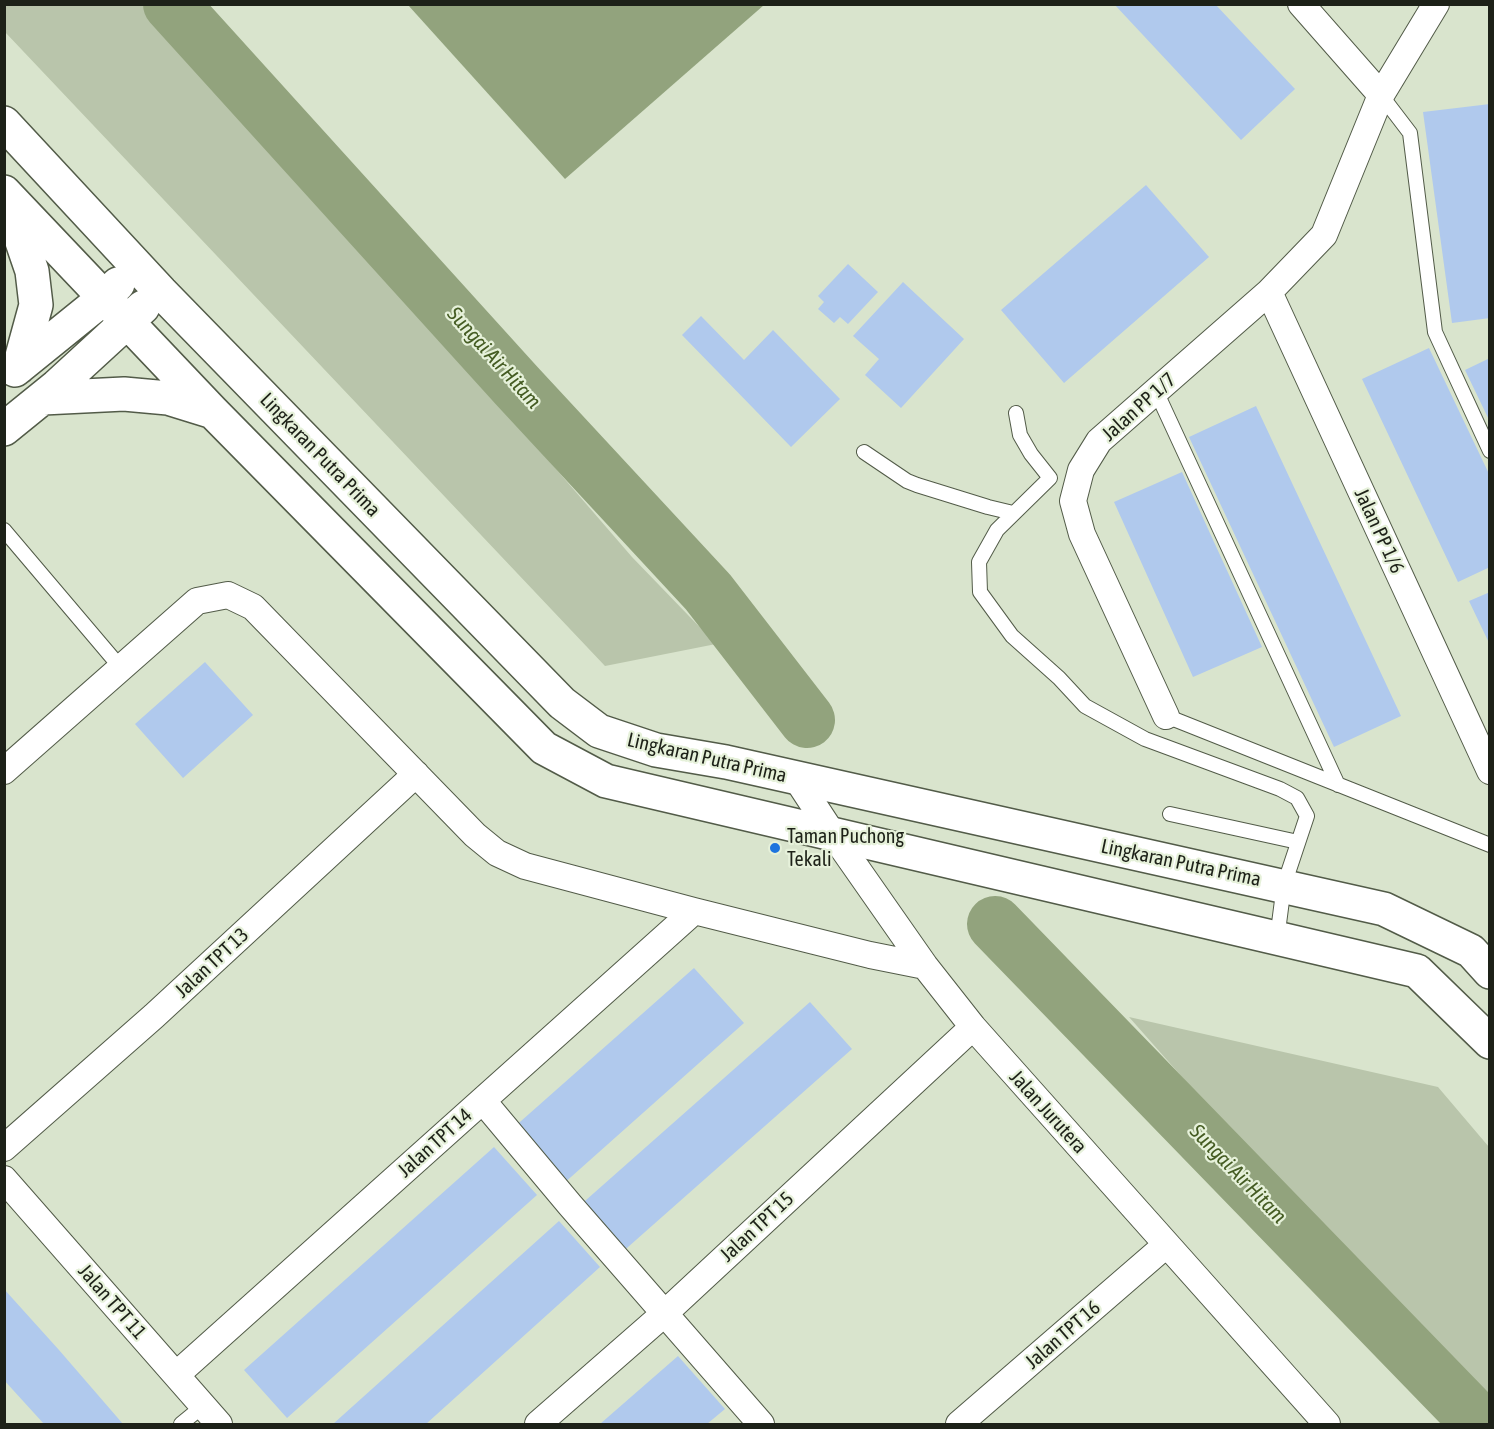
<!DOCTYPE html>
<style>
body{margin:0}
#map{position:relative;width:1494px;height:1429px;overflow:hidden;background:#d9e4cd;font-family:"Asap Condensed",sans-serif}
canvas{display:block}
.frame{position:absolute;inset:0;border:6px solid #1d2118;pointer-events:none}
</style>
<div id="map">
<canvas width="1494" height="1429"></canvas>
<div class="frame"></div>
</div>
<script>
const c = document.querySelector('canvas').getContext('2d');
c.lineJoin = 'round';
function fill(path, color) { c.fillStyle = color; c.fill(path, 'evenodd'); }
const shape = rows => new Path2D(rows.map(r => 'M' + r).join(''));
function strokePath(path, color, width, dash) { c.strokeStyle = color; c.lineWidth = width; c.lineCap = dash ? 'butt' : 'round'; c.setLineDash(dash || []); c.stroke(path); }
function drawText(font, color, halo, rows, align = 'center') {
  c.font = font + ' "Asap Condensed",sans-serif'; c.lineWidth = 4.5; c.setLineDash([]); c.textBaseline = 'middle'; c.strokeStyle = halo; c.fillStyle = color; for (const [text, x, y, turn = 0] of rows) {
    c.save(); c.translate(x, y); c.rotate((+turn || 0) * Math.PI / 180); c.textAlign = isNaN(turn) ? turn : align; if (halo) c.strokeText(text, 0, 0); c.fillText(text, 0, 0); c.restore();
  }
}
fill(shape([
 [5,4,147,5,258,124,632,557,716,644,605,666,5,32],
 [1129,1017,1438,1087,1489,1147,1489,1424]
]), '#b9c5ab');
fill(shape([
 [408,5,764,5,565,179]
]), '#92a37d');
strokePath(shape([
 [171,4,517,386,708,592,807,720],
 [995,924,1480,1424]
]), '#92a37d', 56);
fill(shape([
 [1114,4,1215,4,1295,89,1241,140],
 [1490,104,1490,318,1452,323,1423,112],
 [1146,185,1209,257,1064,383,1001,310],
 [848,264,878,292,848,324,840,317,834,323,818,309,824,302,818,296],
 [903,282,964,339,901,408,865,375,879,359,853,336],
 [701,316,744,360,773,330,840,399,791,447,682,335],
 [1429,348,1490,476,1490,567,1458,582,1362,379],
 [1490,358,1490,422,1465,370],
 [1256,406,1401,716,1334,747,1189,437],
 [1182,472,1262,647,1193,677,1114,502],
 [1490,592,1490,645,1469,601],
 [205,662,253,715,183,778,135,724],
 [694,968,744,1023,562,1185,512,1129],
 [810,1002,852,1049,619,1255,577,1208],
 [494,1147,537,1195,287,1418,244,1370],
 [559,1221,600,1267,558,1305,426,1424,333,1424],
 [4,1289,59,1350,123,1424,44,1424,13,1390,4,1380],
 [678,1356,725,1409,707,1424,600,1424]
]), '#b0c9ed');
const service = shape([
 [1381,95,1410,133,1435,332,1490,451],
 [1156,391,1338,785],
 [1016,413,1020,435,1031,454,1050,478,997,530,979,562,980,592,1012,636,1059,678,1085,706,1145,739,1280,789,1297,798,1307,816,1284,885,1277,939],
 [864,452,907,481,917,485,988,507,1013,513],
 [4,530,121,668],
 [1166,716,1490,845],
 [1170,814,1298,842],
 [181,1424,203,1406]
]);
const minor = shape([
 [1301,4,1381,95],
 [1269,292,1490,771],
 [1166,716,1082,534,1073,501,1081,470,1099,441,1269,292,1324,235,1381,95,1436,4],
 [4,771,197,601,228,595,253,607,475,835,497,853,525,866,694,911,870,955,925,966],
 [796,778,832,833,925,966,973,1027,1327,1424],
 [483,1101,570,1205,761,1424],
 [4,1148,154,1016,416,774],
 [4,1179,219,1424],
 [176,1375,694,911],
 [538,1424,665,1313,973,1027],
 [959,1424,1166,1245]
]);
const secondary = shape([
 [4,123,161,292,562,703,599,731,656,750,726,762,1384,909,1471,951,1490,972],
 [4,192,212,411,544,748,606,781,1417,971,1490,1042],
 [9,204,32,271,36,305,19,367],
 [15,370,104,298,118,284],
 [43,398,124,394,168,398,210,411],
 [4,429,57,386,143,307]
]);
strokePath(service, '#525b48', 16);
strokePath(minor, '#525b48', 28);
strokePath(secondary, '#525b48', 36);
strokePath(service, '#fff', 14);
strokePath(minor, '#fff', 26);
strokePath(secondary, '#fff', 33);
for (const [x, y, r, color] of [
 [775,848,6,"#1e74de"]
]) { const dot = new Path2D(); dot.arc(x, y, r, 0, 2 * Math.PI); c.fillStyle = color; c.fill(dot); strokePath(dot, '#e6f1da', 2); }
drawText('20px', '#1d2118', '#e6f1da', [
 ["Jalan PP 1/7",1139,407,-42],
 ["Lingkaran Putra Prima",320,455,46],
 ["Jalan PP 1/6",1379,531,65],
 ["Lingkaran Putra Prima",707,758,13],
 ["Lingkaran Putra Prima",1181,863,12],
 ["Jalan TPT 13",212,963,-43],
 ["Jalan Jurutera",1048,1112,48],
 ["Jalan TPT 14",435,1143,-42],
 ["Jalan TPT 15",757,1227,-43],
 ["Jalan TPT 11",112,1302,49],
 ["Jalan TPT 16",1063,1335,-41]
]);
drawText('20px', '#1d2118', '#e6f1da', [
 ["Taman Puchong",787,837],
 ["Tekali",787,860]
], 'left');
drawText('italic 21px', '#455c23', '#e6f1da', [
 ["Sungai Air Hitam",494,358,48],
 ["Sungai Air Hitam",1238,1174,46]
]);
</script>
